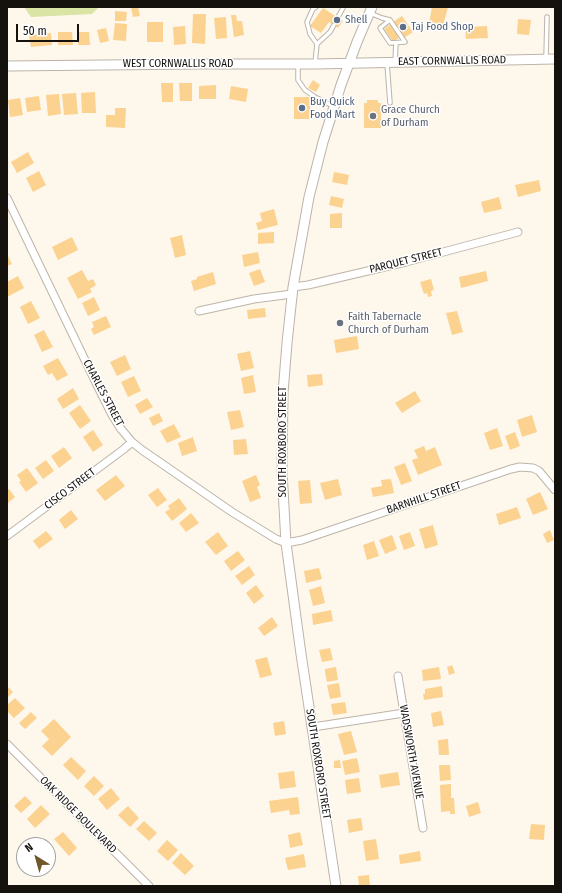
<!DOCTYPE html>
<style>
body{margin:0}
#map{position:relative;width:562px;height:893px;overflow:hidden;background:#fef7ec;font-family:"Fira Sans Condensed",sans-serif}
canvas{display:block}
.frame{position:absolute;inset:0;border:8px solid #15120e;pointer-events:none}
.north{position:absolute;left:16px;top:837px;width:40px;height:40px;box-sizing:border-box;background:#fff;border:1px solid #a1a09f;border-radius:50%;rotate:323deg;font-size:11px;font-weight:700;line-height:16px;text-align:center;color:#15120e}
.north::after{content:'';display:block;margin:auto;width:14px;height:18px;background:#6f5727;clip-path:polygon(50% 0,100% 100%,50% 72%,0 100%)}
.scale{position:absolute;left:16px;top:24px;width:63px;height:18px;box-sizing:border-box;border:2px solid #15120e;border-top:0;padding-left:5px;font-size:12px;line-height:14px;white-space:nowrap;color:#15120e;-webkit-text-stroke:3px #fff;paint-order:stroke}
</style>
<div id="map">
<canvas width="562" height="893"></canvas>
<div class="frame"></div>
<div class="north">N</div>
<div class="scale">50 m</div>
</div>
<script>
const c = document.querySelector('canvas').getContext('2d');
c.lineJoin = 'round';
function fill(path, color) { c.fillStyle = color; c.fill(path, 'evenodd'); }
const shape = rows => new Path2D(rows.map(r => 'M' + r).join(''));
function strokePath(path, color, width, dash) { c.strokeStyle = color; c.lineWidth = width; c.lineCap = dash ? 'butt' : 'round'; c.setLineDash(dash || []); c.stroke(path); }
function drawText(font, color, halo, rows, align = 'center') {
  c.font = font + ' "Fira Sans Condensed",sans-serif'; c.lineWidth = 3; c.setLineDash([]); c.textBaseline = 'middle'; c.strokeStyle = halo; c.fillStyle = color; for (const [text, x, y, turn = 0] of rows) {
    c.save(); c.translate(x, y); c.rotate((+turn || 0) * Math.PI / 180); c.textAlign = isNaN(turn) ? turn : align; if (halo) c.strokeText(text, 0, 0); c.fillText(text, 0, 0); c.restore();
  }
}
fill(shape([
 [24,7,99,7,92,14,31,17]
]), '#d9e4a5');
fill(shape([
 [131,7,138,7,140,16,133,17],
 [432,7,448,7,443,26,429,24],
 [323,8,343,21,338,28,329,22,321,33,310,26],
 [115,11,127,12,126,21,115,21],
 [193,14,206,14,205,44,192,43],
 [231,15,236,15,237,21,242,21,244,35,234,37],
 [402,16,413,32,404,38,393,22],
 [226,17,227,38,216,39,214,18],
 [518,19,531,20,529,35,517,34],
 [147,22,163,22,163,42,147,42],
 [115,23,127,24,126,41,113,40],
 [391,24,400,37,393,42,384,29],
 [185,26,186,44,174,45,173,27],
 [487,26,488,38,466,39,465,27],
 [106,28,109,41,100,43,97,30],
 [58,32,72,32,73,45,58,45],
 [78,32,89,32,90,45,78,45],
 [51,33,52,45,31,47,29,35],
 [313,80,320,85,316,92,308,88],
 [161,83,173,83,173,102,162,102],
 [179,83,192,83,192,101,180,101],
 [216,85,216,99,199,99,199,86],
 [231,86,248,89,246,102,229,99],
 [95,92,96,113,82,113,81,93],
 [76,93,78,114,64,115,62,94],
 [59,94,61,114,48,116,46,95],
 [39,96,41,110,27,112,25,98],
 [294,97,310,97,310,119,294,119],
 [20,98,23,115,10,117,8,100],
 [367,100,378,100,378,103,381,103,381,128,364,128,364,103,367,103],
 [115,108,126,108,125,128,106,127,106,115,115,115],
 [28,152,34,163,17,173,11,162],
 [39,171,46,185,33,192,26,178],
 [334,172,349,175,347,185,332,182],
 [539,180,541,191,518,197,515,185],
 [331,196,344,199,342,208,329,205],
 [499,197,502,209,484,213,481,202],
 [274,209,278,225,258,230,256,223,262,221,260,213],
 [342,213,342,228,330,228,330,214],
 [274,232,274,243,258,244,258,233],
 [182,235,186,255,175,258,170,238],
 [72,237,78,250,58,260,52,247],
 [258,252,260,263,244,267,242,255],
 [7,254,12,264,7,266],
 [260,269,265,282,254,286,249,273],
 [82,270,88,281,93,279,96,285,90,289,92,292,78,299,67,278],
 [486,271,488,281,461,288,459,277],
 [213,272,216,284,194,291,191,281,197,279,197,277],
 [18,276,24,288,7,297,7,282],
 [431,279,434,290,431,291,432,296,428,297,427,293,424,294,420,282],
 [94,297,100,310,88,316,82,303],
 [31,301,40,318,28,324,20,307],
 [265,308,266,317,248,319,247,310],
 [457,311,463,332,452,335,446,313],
 [106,316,111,327,94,335,91,329,94,327,92,322],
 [44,330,53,347,42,352,34,335],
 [357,336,359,349,336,353,334,340],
 [250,351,254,368,241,371,237,354],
 [125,355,131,369,117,376,110,362],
 [58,358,68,375,57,381,52,373,48,375,43,366],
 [322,374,323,385,308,387,307,375],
 [253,375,256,392,244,394,241,378],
 [134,376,141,391,128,397,121,382],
 [73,388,79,399,63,409,57,399],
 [415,391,421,401,402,413,395,403],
 [147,398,153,407,140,414,135,405],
 [80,405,91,421,80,429,69,413],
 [240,410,244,427,231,430,227,412],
 [159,413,163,421,153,426,149,418],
 [532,415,537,432,522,437,517,420],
 [174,424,181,437,167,443,160,431],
 [497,428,503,446,490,450,484,433],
 [93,430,103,445,93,452,83,437],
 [515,432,520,446,510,450,505,436],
 [193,437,197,451,182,456,178,443],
 [246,439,248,454,234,455,233,440],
 [424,446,426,451,435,447,442,465,418,475,412,460,418,458,414,450],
 [64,447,72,458,59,468,51,456],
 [46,460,54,471,43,479,35,468],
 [405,463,412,481,401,485,394,467],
 [27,468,38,483,26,492,19,482,21,481,17,475],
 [116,475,125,486,105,501,96,490],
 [256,475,260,485,257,487,261,498,250,502,242,481],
 [338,479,342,495,325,500,320,483],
 [391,479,394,493,373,497,371,488,382,486,381,480],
 [310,480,312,503,300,504,298,481],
 [158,488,167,500,157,507,148,495],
 [9,489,15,497,7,504,7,490],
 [540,492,548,509,533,515,526,499],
 [179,498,187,509,172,521,165,512,170,509,168,506],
 [517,507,521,518,499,525,496,514],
 [71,510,78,519,65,529,59,520],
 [191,513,199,523,186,532,179,523],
 [433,525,438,545,425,549,419,529],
 [550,530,554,540,547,543,543,534],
 [46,531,53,539,39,549,33,541],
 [218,532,228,546,216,555,205,542],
 [410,532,415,546,404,550,399,536],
 [392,535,397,549,385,554,379,540],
 [374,541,379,556,367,560,363,545],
 [238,551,245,560,231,571,224,561],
 [249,566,255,575,242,585,235,576],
 [319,568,322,579,306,583,304,571],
 [256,585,264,596,254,604,246,593],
 [321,586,325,603,313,606,309,590],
 [331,610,333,621,313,625,312,614],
 [272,617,278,626,264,636,258,628],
 [330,648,333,660,322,662,319,650],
 [267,657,272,675,260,678,255,660],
 [452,665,455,673,449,675,447,667],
 [336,667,338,680,327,682,325,672,325,669],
 [439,667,441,679,423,681,422,670],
 [339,683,341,697,330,699,327,685],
 [7,686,13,692,7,698],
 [442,686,443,697,424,700,423,694,425,694,425,689],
 [15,698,25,708,14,718,7,711,7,705],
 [345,702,347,713,333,715,331,704],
 [441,711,444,725,433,727,431,713],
 [31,712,37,718,25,729,19,723],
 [54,719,71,737,52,756,42,746,49,739,41,731],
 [284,721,286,734,275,736,273,723],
 [351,731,357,752,344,755,338,734],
 [448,739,449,755,439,755,438,740],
 [71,757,86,771,78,780,63,765],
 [357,758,360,772,345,775,342,761],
 [340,760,341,768,334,768,334,761],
 [439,765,450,765,451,780,440,781],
 [294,771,296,787,280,789,278,773],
 [398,772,400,785,381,788,379,775],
 [94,776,104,786,94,796,84,786],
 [359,778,361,792,347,794,345,780],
 [451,784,451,798,454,798,455,814,450,814,450,811,441,812,440,785],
 [111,788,120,799,107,810,98,799],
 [25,796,32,803,21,813,14,806],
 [298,797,300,814,290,815,289,810,271,813,269,801],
 [478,802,481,813,469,817,466,806],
 [41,805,50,814,35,828,27,819],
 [128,806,139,818,130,827,118,815],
 [361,818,363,830,349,833,347,820],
 [144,821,157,833,149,841,136,829],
 [531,824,545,825,544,840,529,839],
 [63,832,77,848,69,856,54,839],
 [300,832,303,845,290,848,288,835],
 [376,839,379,859,366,861,363,841],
 [167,840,178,850,168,861,157,851],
 [420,851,421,861,400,864,399,855],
 [181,853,194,866,185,875,172,863],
 [304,854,306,867,288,870,285,858],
 [369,875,370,886,359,886,358,876]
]), '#fcd290');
const service = shape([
 [370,13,382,18,390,20,405,42,390,43,380,28,390,20],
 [338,17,343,8],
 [317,44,330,32,334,25],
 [546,58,547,17],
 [395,62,396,43],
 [315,63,317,44,310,34,307,22,313,9,316,7],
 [387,63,390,103],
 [298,65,298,80,305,90,315,97,333,106]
]);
const minor = shape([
 [7,198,97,385,112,415,121,429,132,442,142,450,232,512,276,539,286,543,302,540,511,469,520,467,533,468,539,471,555,490],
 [293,287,308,285,406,262,518,232],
 [199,311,254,299,292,294],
 [7,536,124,449,132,442],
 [398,676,423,828],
 [313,727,404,713],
 [7,744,149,886]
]);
const tertiary = shape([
 [7,66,200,64,315,64,555,59],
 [336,886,301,654,286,543,282,471,283,393,287,343,293,287,309,197,323,142,341,85,357,42,372,7]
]);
strokePath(service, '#bdb4a8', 5.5);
strokePath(minor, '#bdb4a8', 9);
strokePath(tertiary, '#bdb4a8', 11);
strokePath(service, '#fff', 3.5);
strokePath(minor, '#fff', 7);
strokePath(tertiary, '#fff', 9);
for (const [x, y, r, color] of [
 [337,20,4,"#5c6f8a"],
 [403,27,4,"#5c6f8a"],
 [302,108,4,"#5c6f8a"],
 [373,116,4,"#6b7280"],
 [340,323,4,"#6b7280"]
]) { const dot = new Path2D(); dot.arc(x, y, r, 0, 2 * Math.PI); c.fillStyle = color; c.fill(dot); strokePath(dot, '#fff', 1.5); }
drawText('11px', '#4e5e75', '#fff', [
 ["Shell",345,20],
 ["Taj Food Shop",411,27],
 ["Buy Quick",310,102],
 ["Food Mart",310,115]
], 'left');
drawText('11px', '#15120e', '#fff', [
 ["EAST CORNWALLIS ROAD",452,61,-1],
 ["WEST CORNWALLIS ROAD",178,64],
 ["PARQUET STREET",406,261,-14],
 ["CHARLES STREET",103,393,62],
 ["SOUTH ROXBORO STREET",283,442,-90],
 ["CISCO STREET",70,489,-37],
 ["BARNHILL STREET",424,498,-19],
 ["WADSWORTH AVENUE",411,752,80],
 ["SOUTH ROXBORO STREET",318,764,81],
 ["OAK RIDGE BOULEVARD",78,815,45]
]);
drawText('11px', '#5b616d', '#fff', [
 ["Grace Church",381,110],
 ["of Durham",381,123],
 ["Faith Tabernacle",348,317],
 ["Church of Durham",348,330]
], 'left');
</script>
